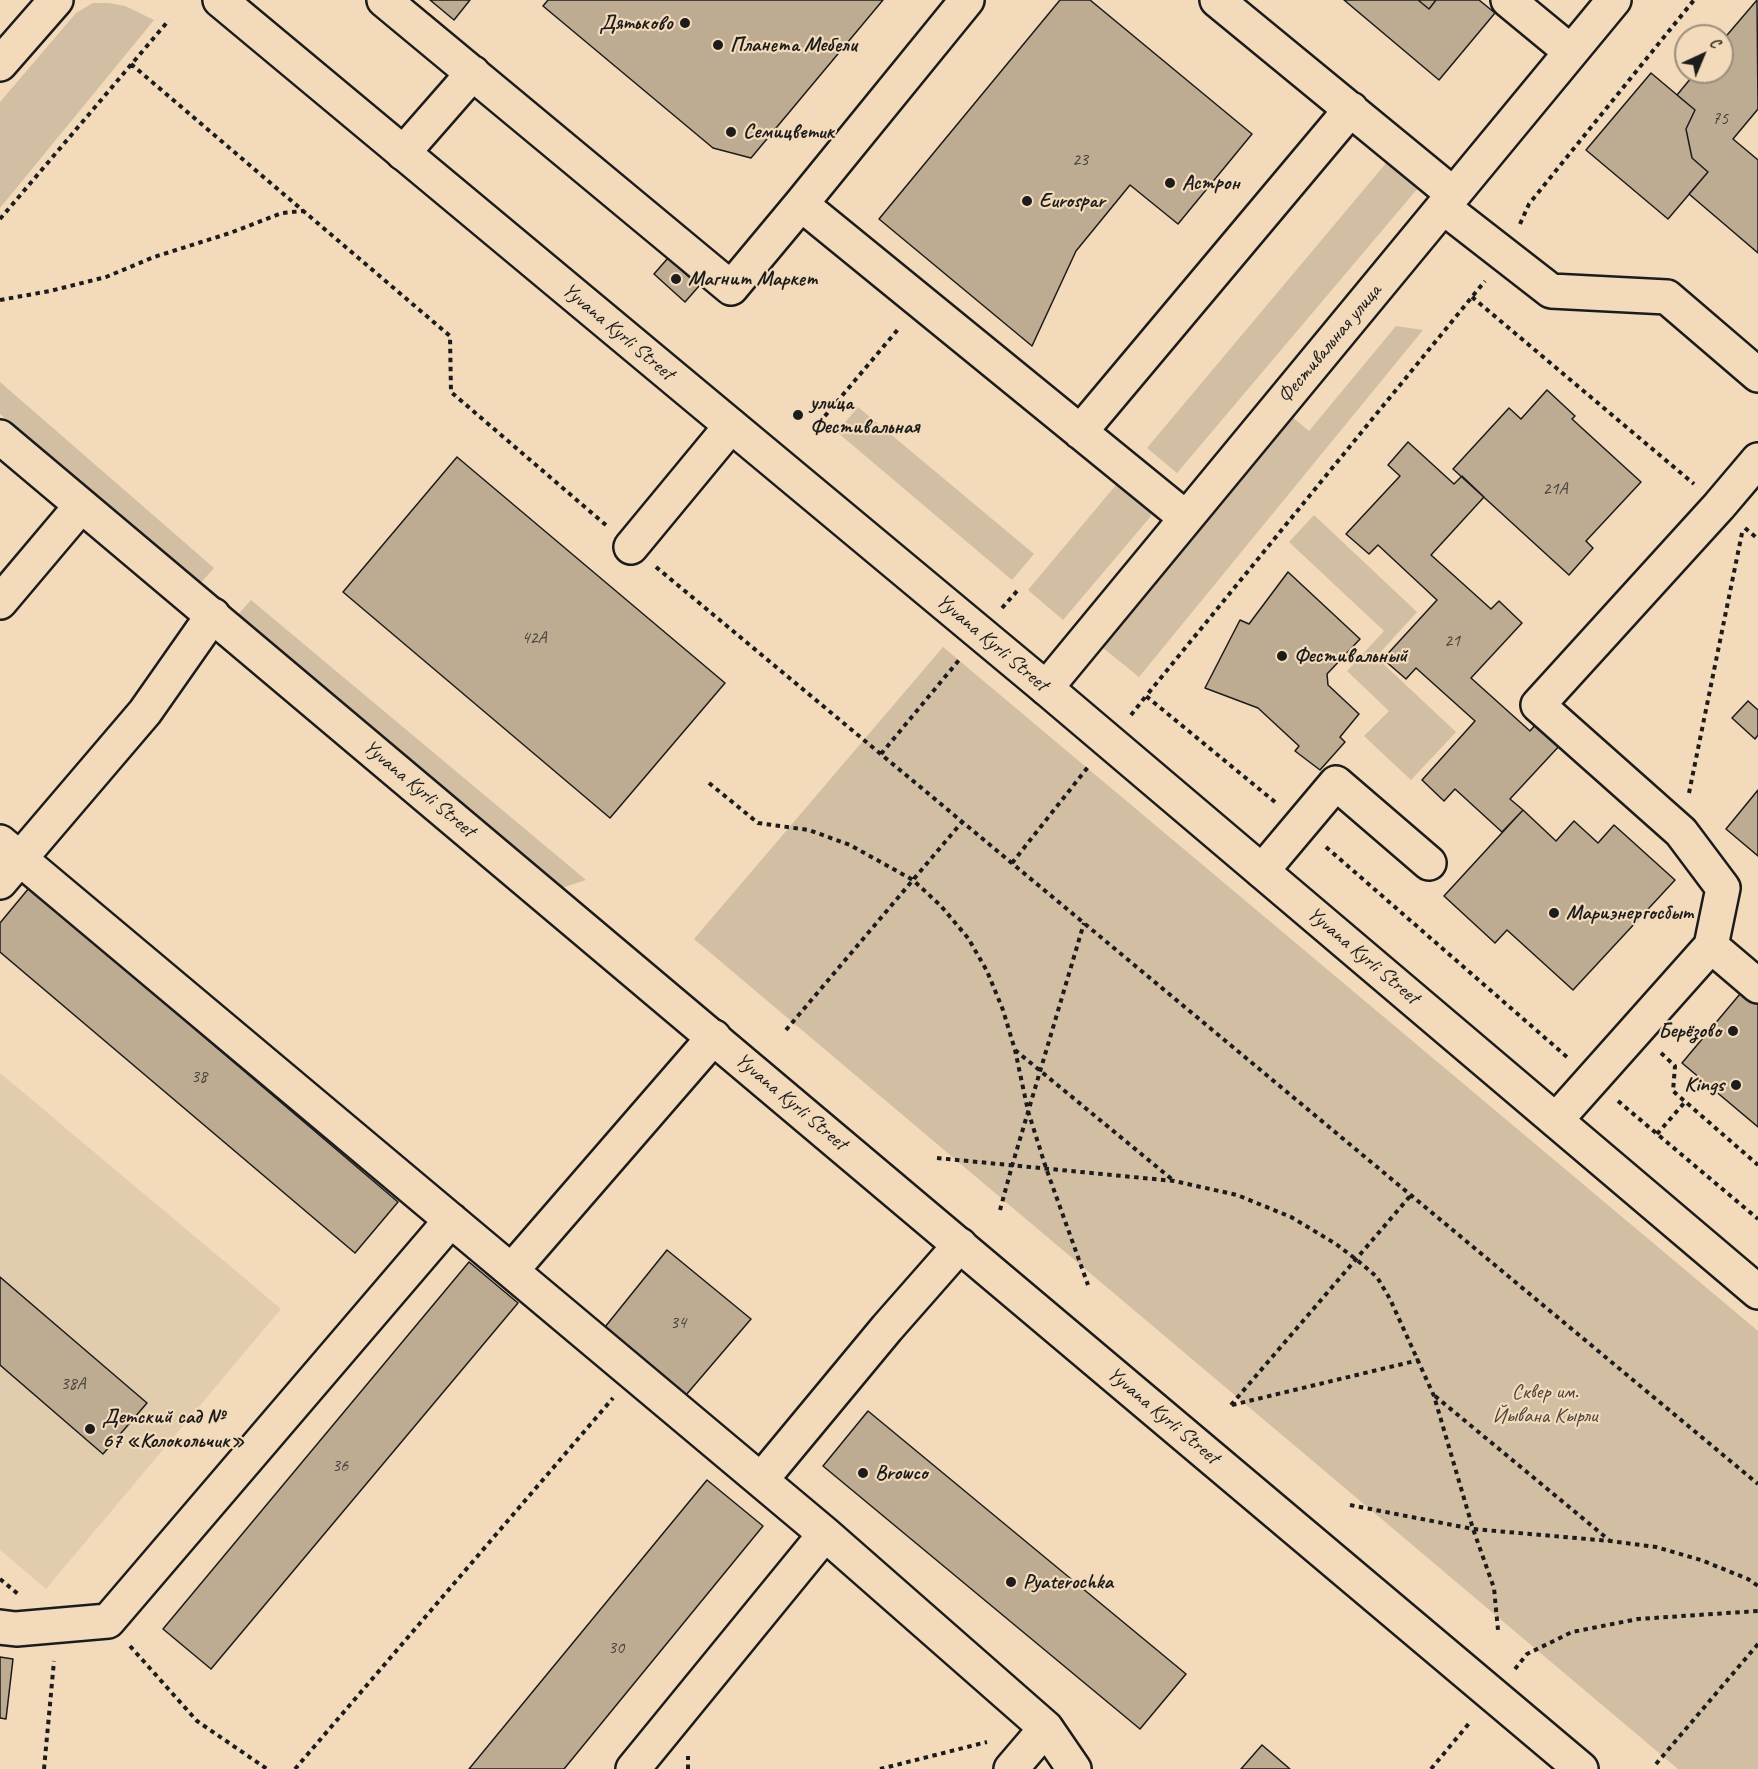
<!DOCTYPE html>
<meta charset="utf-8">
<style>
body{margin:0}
#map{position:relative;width:1758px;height:1769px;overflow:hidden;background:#f2daba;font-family:Caveat,sans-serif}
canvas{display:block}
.north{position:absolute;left:1674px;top:24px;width:60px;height:60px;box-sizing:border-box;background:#f2daba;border:2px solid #9c8e7b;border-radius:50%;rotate:44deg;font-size:16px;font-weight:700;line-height:24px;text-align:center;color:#1c1c1c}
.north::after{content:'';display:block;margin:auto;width:21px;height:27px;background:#1c1c1c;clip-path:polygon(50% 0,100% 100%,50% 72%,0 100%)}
</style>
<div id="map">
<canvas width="1758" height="1769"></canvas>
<div class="north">С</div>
</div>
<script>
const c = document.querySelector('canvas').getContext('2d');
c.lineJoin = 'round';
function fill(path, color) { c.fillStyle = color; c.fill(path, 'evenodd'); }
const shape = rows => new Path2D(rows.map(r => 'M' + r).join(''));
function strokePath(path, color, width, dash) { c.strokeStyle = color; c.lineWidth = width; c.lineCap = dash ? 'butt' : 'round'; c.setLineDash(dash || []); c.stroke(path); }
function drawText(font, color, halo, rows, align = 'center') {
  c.font = font + ' Caveat,sans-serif'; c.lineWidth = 4.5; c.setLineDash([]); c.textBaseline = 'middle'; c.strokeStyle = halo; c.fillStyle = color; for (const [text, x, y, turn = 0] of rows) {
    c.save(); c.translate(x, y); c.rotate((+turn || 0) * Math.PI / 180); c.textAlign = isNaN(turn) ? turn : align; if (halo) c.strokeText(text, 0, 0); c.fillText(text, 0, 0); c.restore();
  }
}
fill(shape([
 [0,1073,281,1309,46,1589,0,1550]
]), '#e2ccae');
fill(shape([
 [93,3,109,3,125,6,154,20,0,208,0,102,76,13],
 [1387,162,1418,188,1177,473,1147,448],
 [1396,326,1423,330,1139,677,1102,647,1291,416,1309,431],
 [0,382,214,568,198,586,0,414],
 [858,407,1034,554,1012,580,837,432],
 [1121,479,1149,498,1151,516,1063,620,1028,590],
 [1314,515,1417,612,1376,657,1456,732,1411,780,1364,736,1389,711,1347,671,1384,631,1289,542],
 [251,600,586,880,561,888,236,617],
 [943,647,1758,1331,1758,1769,1678,1769,694,939]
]), '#d2bea3');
const building = shape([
 [430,0,470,0,454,20,430,0],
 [548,0,883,0,751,158,713,148,543,6,548,0],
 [1060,0,1090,0,1252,134,1178,224,1130,185,1076,251,1032,346,879,219,1060,0],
 [1344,0,1418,0,1429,9,1436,0,1479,0,1495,13,1439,80,1344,0],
 [1418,0,1436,0,1429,9,1418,0],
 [1757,0,1758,109,1733,139,1758,160,1758,253,1689,194,1708,172,1692,158,1686,129,1695,110,1677,95,1696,72,1722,72,1722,41,1757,0],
 [1651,73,1695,110,1686,129,1692,158,1708,172,1668,219,1586,150,1651,73],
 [668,258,699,286,685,302,654,274,668,258],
 [1547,390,1575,416,1572,419,1641,482,1586,541,1593,548,1569,575,1453,469,1509,408,1521,419,1547,390],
 [1408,442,1454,484,1462,476,1484,497,1431,555,1491,609,1499,601,1522,623,1471,678,1530,731,1537,723,1561,744,1510,799,1523,810,1502,832,1455,789,1444,801,1422,780,1475,721,1416,668,1406,679,1383,659,1437,600,1378,545,1369,554,1346,534,1400,476,1388,465,1408,442],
 [457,457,725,683,610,818,343,592,457,457],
 [1288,572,1360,639,1327,674,1328,685,1359,714,1340,737,1345,742,1320,770,1295,751,1299,746,1258,708,1205,688,1240,620,1249,624,1288,572],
 [1748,701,1758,710,1758,735,1755,739,1732,718,1748,701],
 [1758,790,1758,856,1726,829,1758,790],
 [1523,810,1556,841,1574,821,1598,843,1614,825,1675,880,1573,990,1507,930,1495,943,1444,896,1523,810],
 [29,888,398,1202,355,1253,0,952,0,923,29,888],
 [1745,988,1758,999,1758,1127,1682,1063,1745,988],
 [667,1250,751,1319,686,1395,605,1327,667,1250],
 [469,1262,518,1303,211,1669,163,1629,469,1262],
 [0,1277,147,1403,103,1454,0,1365,0,1277],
 [868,1411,1186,1674,1140,1729,823,1466,868,1411],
 [707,1480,763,1526,564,1769,469,1769,707,1480],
 [0,1657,13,1659,6,1719,0,1718,0,1657],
 [1262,1745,1290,1769,1241,1769,1262,1745]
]);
fill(building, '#bdab92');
strokePath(building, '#1c1c1c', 1.5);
const minor = shape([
 [384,0,731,288,801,204,967,0],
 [1217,0,1453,194],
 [1508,0,1571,52],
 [403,153,473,73],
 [801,204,1186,518],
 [1443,207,1551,291,1667,297,1758,375],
 [1080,432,1351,109],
 [631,547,731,426],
 [0,602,81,506],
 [1046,688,1614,0],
 [0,842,825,1534,1046,1728,1074,1769],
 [1262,871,1336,783,1429,863],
 [0,882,145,712,213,615],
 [1711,946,1758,986],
 [1556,1120,1711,946,1723,888,1681,832,1538,705,1719,506,1758,460],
 [512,1270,714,1037],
 [761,1480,887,1328,960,1245],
 [0,1627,16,1629,108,1621,451,1220],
 [633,1769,825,1534],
 [1011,1769,1046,1728]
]);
const major = shape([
 [220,0,1046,688,1758,1292],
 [0,64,56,0],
 [0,437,1581,1769]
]);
strokePath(minor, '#1c1c1c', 38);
strokePath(major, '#1c1c1c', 38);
strokePath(shape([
 [131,64,450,336,451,392,607,526],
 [0,219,169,20],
 [1520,224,1529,204,1694,0],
 [1472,297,1694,484],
 [0,300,50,291,106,277,154,257,230,233,282,213,303,211],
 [819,423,900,327],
 [1745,528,1758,539],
 [656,567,1758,1484],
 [1002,608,1018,590],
 [1131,715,1146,696],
 [881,754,959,660],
 [709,783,758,823,809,830,850,845,913,880,941,906,968,938,987,971,1003,1010,1015,1050,1028,1111,1046,1168,1088,1285],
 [1689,793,1742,533],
 [1275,802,1146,696,1485,281],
 [1326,847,1567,1057],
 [1012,863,1088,767],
 [786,1030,962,822],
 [1015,1050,1174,1181],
 [1661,1053,1675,1066,1673,1091,1758,1165],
 [1618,1101,1758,1219],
 [1657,1134,1685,1102],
 [937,1158,1174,1181,1237,1195,1291,1217,1336,1244,1357,1260,1377,1277,1390,1299,1434,1396,1473,1529,1494,1588,1498,1630],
 [1000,1210,1012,1166,1084,923],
 [1435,1396,1609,1540],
 [1231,1405,1411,1195],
 [1232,1405,1419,1360],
 [1350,1505,1473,1529,1610,1541,1656,1547,1701,1560,1748,1579,1758,1586],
 [0,1579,18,1594],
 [130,1646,197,1721,267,1769],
 [1515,1669,1527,1654,1572,1632,1638,1619,1758,1611],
 [1656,1764,1758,1644],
 [44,1769,54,1661],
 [295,1769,613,1398],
 [688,1769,688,1756],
 [880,1769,987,1742],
 [1431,1769,1471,1721]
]), '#1c1c1c', 4, [4.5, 4.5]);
strokePath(minor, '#f2daba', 33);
strokePath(major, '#f2daba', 33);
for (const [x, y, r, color] of [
 [685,23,6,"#1c1c1c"],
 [718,45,6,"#1c1c1c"],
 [731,132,6,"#1c1c1c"],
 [1170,183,6,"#1c1c1c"],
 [1027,201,6,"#1c1c1c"],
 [676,279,6,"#1c1c1c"],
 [798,415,6,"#1c1c1c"],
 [1282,656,6,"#1c1c1c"],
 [1554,913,6,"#1c1c1c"],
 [1733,1031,6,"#1c1c1c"],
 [1736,1085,6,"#1c1c1c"],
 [90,1429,6,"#1c1c1c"],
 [863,1473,6,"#1c1c1c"],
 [1011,1582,6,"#1c1c1c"]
]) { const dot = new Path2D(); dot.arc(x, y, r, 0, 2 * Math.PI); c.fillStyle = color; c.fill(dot); strokePath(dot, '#f2daba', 2); }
drawText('18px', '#44403a', null, [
 ["75",1720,119],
 ["23",1080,160],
 ["21А",1555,489],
 ["42А",534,638],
 ["21",1452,641],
 ["38",199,1077],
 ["34",678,1323],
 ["38А",73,1384],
 ["36",340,1466],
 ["30",616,1648]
]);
drawText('bold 21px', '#1c1c1c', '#f2daba', [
 ["Дятьково",673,23,"right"],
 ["Планета Мебели",730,45],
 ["Семицветик",743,132],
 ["Астрон",1182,183],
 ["Eurospar",1039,201],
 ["Магнит Маркет",688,279],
 ["улица",810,403],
 ["Фестивальная",810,427],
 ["Фестивальный",1294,656],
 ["Мариэнергосбыт",1566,913],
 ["Берёзово",1721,1031,"right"],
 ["Kings",1724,1085,"right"],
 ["Детский сад №",102,1417],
 ["67 «Колокольчик»",102,1441],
 ["Browco",875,1473],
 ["Pyaterochka",1023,1582]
], 'left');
drawText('21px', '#1c1c1c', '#f2daba', [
 ["Yyvana Kyrli Street",618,332,40],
 ["Фестивальная улица",1330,344,-50],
 ["Yyvana Kyrli Street",992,643,40],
 ["Yyvana Kyrli Street",419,789,40],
 ["Yyvana Kyrli Street",1363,956,40],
 ["Yyvana Kyrli Street",791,1102,40],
 ["Yyvana Kyrli Street",1163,1416,40]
]);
drawText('21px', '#4a443e', '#f2daba', [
 ["Сквер им.",1545,1392],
 ["Йывана Кырли",1545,1416]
]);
</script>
